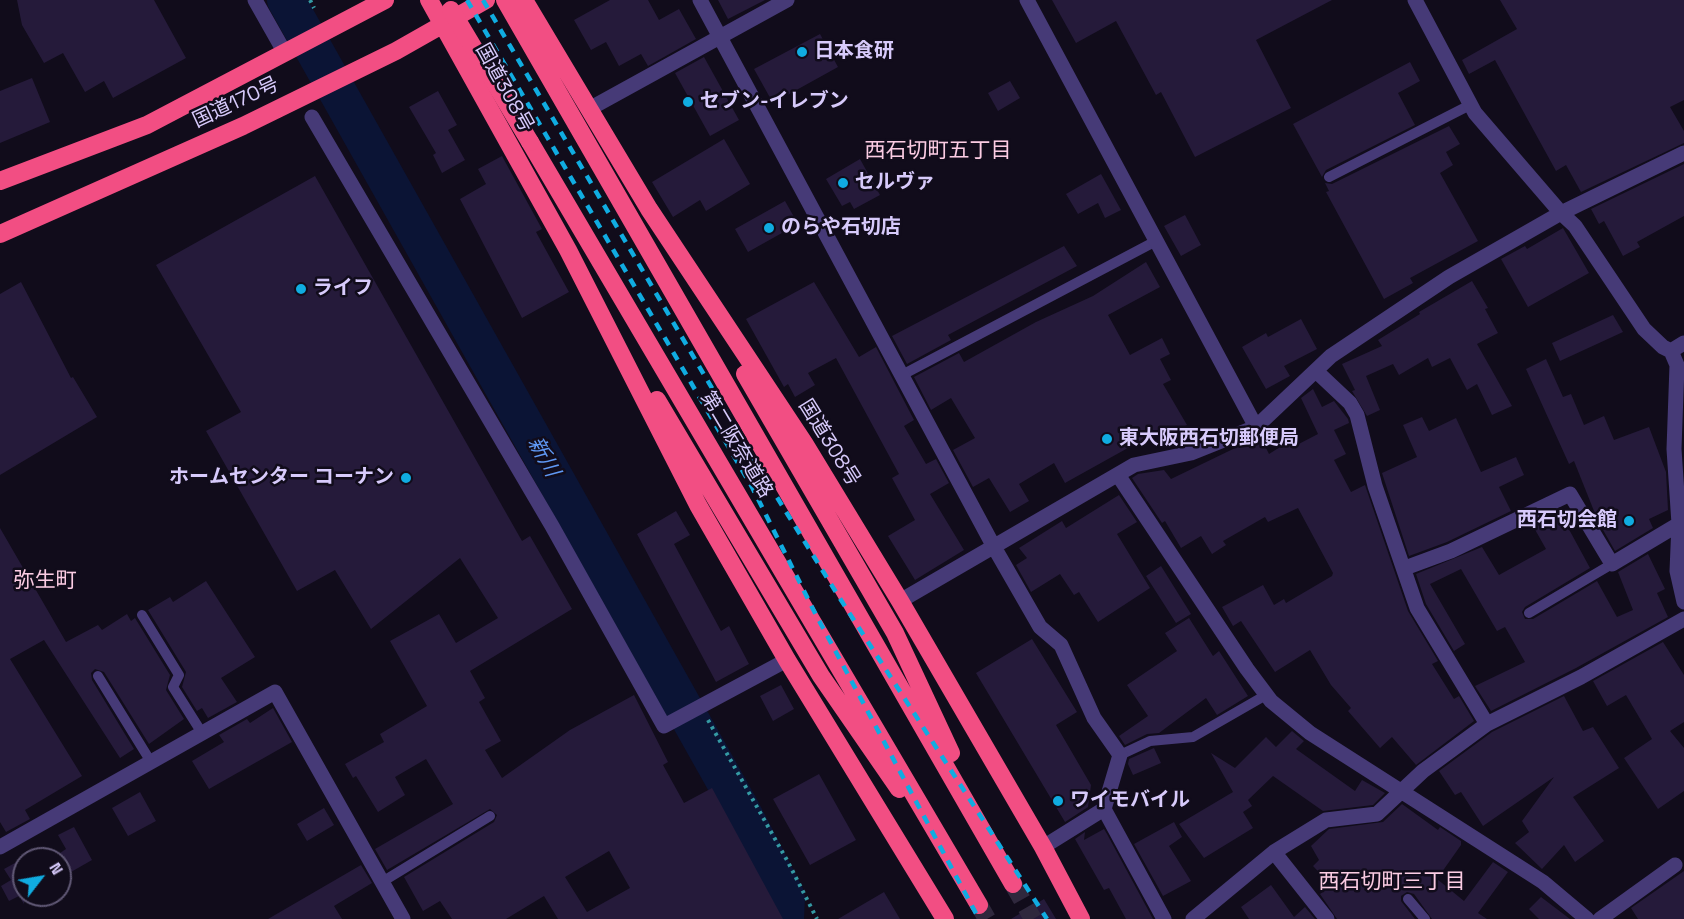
<!DOCTYPE html>
<meta charset="utf-8">
<style>
body{margin:0}
#map{position:relative;width:1684px;height:919px;overflow:hidden;background:#110c1b;font-family:"Space Grotesk",sans-serif}
canvas{display:block}
.north{position:absolute;left:12px;top:847px;width:60px;height:60px;box-sizing:border-box;background:#110c1b;border:2px solid #605875;border-radius:50%;rotate:59deg;font-size:16px;font-weight:700;line-height:24px;text-align:center;color:#d7cafb}
.north::after{content:'';display:block;margin:auto;width:21px;height:27px;background:#10ace1;clip-path:polygon(50% 0,100% 100%,50% 72%,0 100%)}
</style>
<div id="map">
<canvas width="1684" height="919"></canvas>
<div class="north">N</div>
</div>
<script>
const c = document.querySelector('canvas').getContext('2d');
c.lineJoin = 'round';
const shape = rows => new Path2D(rows.map(r => 'M' + r).join(''));
function strokePath(path, color, width, dash) { c.strokeStyle = color; c.lineWidth = width; c.lineCap = dash ? 'butt' : 'round'; c.setLineDash(dash || []); c.stroke(path); }
function fill(path, color) { c.fillStyle = color; c.fill(path, 'evenodd'); }
function drawText(font, color, halo, rows, align = 'center') {
  c.font = font + ' "Space Grotesk","Noto Sans JP",sans-serif'; c.lineWidth = 5; c.setLineDash([]); c.textBaseline = 'middle'; c.strokeStyle = halo; c.fillStyle = color; for (const [text, x, y, turn = 0] of rows) {
    c.save(); c.translate(x, y); c.rotate((+turn || 0) * Math.PI / 180); c.textAlign = isNaN(turn) ? turn : align; if (halo) c.strokeText(text, 0, 0); c.fillText(text, 0, 0); c.restore();
  }
}
strokePath(shape([
 [786,897,799,919]
]), '#0b1435', 6);
strokePath(shape([
 [286,0,740,808,786,897,785,919]
]), '#0b1435', 38);
fill(shape([
 [17,0,154,0,186,58,113,98,104,81,85,92,63,53,44,63,22,25],
 [610,0,648,0,659,20,679,9,696,39,648,66,641,54,619,66,606,42,591,50,574,20],
 [718,0,765,0,728,19],
 [1052,0,1332,0,1256,40,1291,108,1195,157,1161,92,1156,95,1116,21,1076,43],
 [1500,0,1684,0,1684,100,1670,107,1684,131,1684,143,1581,192,1566,165,1556,171,1495,60,1469,74,1462,60,1517,29],
 [820,34,838,67,773,103,754,69],
 [704,57,739,120,710,136,675,73],
 [1410,62,1420,81,1398,93,1415,125,1326,170,1322,177,1293,124],
 [32,78,50,122,0,143,0,91],
 [1010,81,1020,98,998,111,988,93],
 [438,91,457,125,448,130,465,160,442,173,433,155,436,153,409,107],
 [1449,126,1460,144,1446,152,1453,165,1440,173,1478,241,1410,278,1413,283,1384,299,1326,192,1329,191,1325,183,1332,184],
 [724,139,750,184,706,211,700,200,673,217,652,182],
 [502,156,542,229,536,232,569,292,522,318,460,199,486,184,478,169],
 [860,159,880,195,854,209,850,202,842,206,826,179],
 [1684,164,1684,216,1637,242,1640,247,1623,256,1604,221,1599,224,1591,209],
 [1101,174,1121,210,1105,218,1098,203,1078,214,1066,194],
 [315,176,522,541,530,536,572,609,470,671,485,698,479,702,501,741,485,750,502,778,570,730,634,695,668,762,663,765,684,803,712,788,783,919,558,919,544,896,506,919,452,919,440,901,423,911,404,877,494,822,497,815,490,809,387,870,375,849,453,804,426,759,395,777,405,795,378,812,356,776,353,778,345,764,384,742,380,734,427,706,390,641,439,614,456,643,498,618,460,558,371,629,335,570,297,591,206,431,241,412,156,265],
 [609,851,630,888,587,912,565,877],
 [785,201,798,224,748,252,735,229],
 [1185,215,1201,245,1181,256,1164,226],
 [1563,228,1589,273,1528,307,1501,259,1525,246,1527,249],
 [1064,246,1077,266,948,335,951,340,907,364,892,336],
 [1146,262,1160,287,1108,315,1130,355,1162,338,1170,354,1160,359,1171,380,1163,384,1187,425,1167,437,1162,429,1065,483,1054,463,1019,484,1029,501,1010,512,989,478,973,487,953,450,975,438,951,398,931,410,914,377,959,353,964,362,1036,322,1093,296],
 [1472,281,1488,308,1485,309,1498,333,1477,344,1512,406,1492,415,1477,384,1467,390,1450,358,1432,367,1428,358,1399,375,1393,364,1366,376,1380,410,1367,416,1352,391,1355,390,1342,364,1382,346,1378,340,1420,314,1419,312],
 [21,282,71,378,73,377,97,417,0,475,0,294],
 [814,282,859,357,876,347,914,420,904,426,926,464,936,459,949,483,930,494,964,550,915,580,888,536,915,520,892,478,899,474,836,358,808,373,815,385,795,397,788,384,784,387,746,319],
 [1613,315,1623,332,1560,361,1552,343],
 [1301,319,1317,349,1284,366,1290,376,1266,389,1242,347,1266,333,1268,337],
 [1546,359,1563,397,1571,394,1584,425,1604,416,1614,440,1649,427,1666,472,1668,510,1649,519,1653,528,1615,551,1598,521,1574,461,1569,464,1526,369],
 [1313,389,1322,407,1334,401,1348,419,1349,423,1334,430,1346,454,1334,460,1351,492,1365,485,1408,611,1438,661,1432,664,1454,699,1459,696,1474,721,1416,765,1392,737,1380,748,1348,711,1351,708,1331,685,1310,650,1275,672,1241,621,1233,626,1222,607,1263,585,1274,605,1284,599,1286,603,1332,576,1333,573,1298,508,1268,522,1265,517,1223,541,1226,545,1212,554,1201,536,1181,548,1165,521,1162,523,1132,478,1138,474,1164,470,1171,479,1260,436,1269,454,1288,442,1291,448,1318,434,1301,398],
 [1422,417,1429,431,1456,418,1481,472,1516,457,1524,475,1499,487,1511,511,1447,542,1409,556,1382,473,1417,457,1403,425],
 [1119,495,1137,522,1117,534,1150,588,1098,622,1079,592,1074,595,1060,574,1031,592,1016,565,1027,558,1019,548,1062,521,1066,528],
 [676,511,690,535,674,544,721,631,729,626,749,664,716,682,637,534],
 [1559,511,1590,568,1525,607,1522,612,1525,619,1533,619,1597,581,1617,617,1633,610,1618,572,1648,554,1665,589,1657,593,1668,617,1576,668,1491,711,1475,686,1525,662,1505,627,1497,631,1461,569,1430,584,1465,644,1454,651,1426,604,1416,574,1482,547,1499,575,1546,549,1533,526],
 [0,528,66,642,98,625,102,630,127,614,131,621,135,618,170,675,166,690,184,719,149,744,104,672,95,669,91,673,92,680,134,749,120,758,44,640,10,659,82,776,25,810,30,819,6,832,0,822],
 [1161,566,1191,614,1176,623,1146,576],
 [206,581,255,657,221,678,237,702,208,718,202,708,197,711,182,687,186,672,148,610,170,597,173,602],
 [1189,618,1213,656,1219,651,1248,696,1217,715,1206,698,1159,733,1147,734,1125,745,1119,736,1148,716,1127,685,1177,651,1165,633],
 [1032,639,1077,712,1056,725,1091,785,1088,807,1065,822,976,673],
 [1663,642,1684,675,1684,722,1670,731,1684,748,1684,791,1658,809,1624,758,1652,739,1626,695,1607,706,1593,681],
 [781,685,794,709,773,721,760,696],
 [1564,696,1583,731,1593,727,1619,768,1573,797,1604,841,1575,862,1564,845,1542,869,1515,843,1529,832,1522,821,1554,777,1483,826,1461,792,1455,795,1439,771,1492,732],
 [273,708,292,742,209,789,192,761,224,742,219,735,247,719,250,723],
 [1292,731,1304,741,1296,749,1355,791,1362,780,1385,793,1373,805,1323,811,1273,776,1248,800,1252,806,1243,812,1253,828,1204,858,1179,824,1233,792,1211,753,1235,768,1266,737,1276,747],
 [1154,748,1161,763,1133,775,1128,764,1129,759],
 [819,774,856,840,810,865,773,799],
 [140,792,156,821,128,836,112,808],
 [1402,804,1438,830,1440,827,1461,841,1461,845,1437,879,1464,901,1493,862,1508,872,1478,913,1487,919,1432,919,1414,894,1407,892,1401,896,1401,901,1415,919,1337,919,1320,894,1331,885,1313,866,1319,860,1311,846,1329,829,1383,822],
 [324,808,334,825,307,841,297,824],
 [1174,822,1182,837,1169,846,1191,881,1163,896,1134,844],
 [74,827,92,860,71,872,60,853,66,849,58,835],
 [1104,829,1107,834,1153,919,1126,919,1109,888,1104,890,1075,839,1085,832,1084,840],
 [24,858,24,904,19,896,9,901,1,886,11,880,4,869],
 [361,865,372,883,334,906,342,919,268,919],
 [1684,871,1684,919,1638,919,1631,908],
 [1271,885,1294,917,1305,907,1315,919,1249,919,1241,907],
 [884,892,900,919,838,919],
 [1541,897,1570,919,1539,919,1529,909],
 [1044,899,1056,919,1011,919]
]), '#251a3a');
strokePath(shape([
 [1013,884,1033,919],
 [979,905,987,919]
]), '#2f283d', 18, [18, 9]);
strokePath(shape([
 [310,0,314,8],
 [708,720,788,862,817,919]
]), '#359aa4', 4, [3, 4.5]);
strokePath(shape([
 [1329,177,1470,105],
 [902,375,1156,241],
 [1529,613,1612,564],
 [142,615,179,675,173,687,202,733],
 [98,676,151,762],
 [1120,755,1150,741,1193,737,1266,695],
 [382,882,490,816],
 [1408,899,1425,919]
]), '#463a77', 10);
strokePath(shape([
 [255,0,285,53],
 [700,0,994,547,1040,627,1061,645,1094,718,1120,755,1104,809,1043,847],
 [1027,0,1256,427],
 [1415,0,1475,113,1561,213,1575,226,1644,329,1663,347,1671,351,1677,365,1674,449,1679,524,1677,571,1684,602],
 [589,109,787,0],
 [312,117,552,526,664,726,787,660],
 [1671,351,1684,343],
 [1118,475,1247,669,1271,701,1310,733,1543,882,1587,919],
 [1405,568,1451,551,1570,494,1612,564,1679,524],
 [900,601,1134,465,1191,453,1256,427,1331,356,1449,277,1561,213,1684,153],
 [1487,724,1581,677,1684,619],
 [1104,809,1164,919],
 [0,847,275,692,403,919],
 [1274,852,1327,919],
 [1193,919,1274,852,1326,820,1377,814,1423,771,1487,724,1417,608,1375,486,1357,415,1350,403,1316,371],
 [1600,919,1675,865]
]), '#463a77', 15);
strokePath(shape([
 [429,0,568,250,698,505,787,660,945,919],
 [505,0,1013,884],
 [524,0,649,209,804,443,900,601,1043,847,1081,919],
 [530,142,979,905],
 [0,181,147,125,385,0],
 [0,234,243,126,396,51,486,0],
 [745,374,895,633,951,753],
 [657,400,821,676,899,789]
]), '#f24e83', 18);
strokePath(shape([
 [467,0,752,487,815,613,979,919],
 [483,0,765,478,839,597,1047,919]
]), '#10ace1', 4.5, [9, 8]);
strokePath(shape([
 [451,10,530,142]
]), '#f24e83', 18);
for (const [x, y, r, color] of [
 [802,52,6,"#10ace1"],
 [688,102,6,"#10ace1"],
 [843,183,6,"#10ace1"],
 [769,228,6,"#10ace1"],
 [301,289,6,"#10ace1"],
 [1107,439,6,"#10ace1"],
 [406,478,6,"#10ace1"],
 [1629,521,6,"#10ace1"],
 [1058,801,6,"#10ace1"]
]) { const dot = new Path2D(); dot.arc(x, y, r, 0, 2 * Math.PI); c.fillStyle = color; c.fill(dot); strokePath(dot, '#110c1b', 2); }
drawText('bold 20px', '#d7cafb', '#110c1b', [
 ["日本食研",814,52],
 ["セブン-イレブン",700,102],
 ["セルヴァ",855,183],
 ["のらや石切店",781,228],
 ["ライフ",313,289],
 ["東大阪西石切郵便局",1119,439],
 ["ホームセンター コーナン",394,478,"right"],
 ["西石切会館",1617,521,"right"],
 ["ワイモバイル",1070,801]
], 'left');
drawText('20px', '#d7cafb', '#110c1b', [
 ["国道308号",504,88,61],
 ["国道170号",236,103,-25],
 ["国道308号",829,443,58],
 ["第二阪奈道路",736,445,59]
]);
drawText('21px', '#fbcce3', '#110c1b', [
 ["西石切町五丁目",938,151],
 ["弥生町",45,581],
 ["西石切町三丁目",1392,882]
]);
drawText('italic 21px', '#5f98f4', '#110c1b', [
 ["新川",543,457,61]
]);
</script>
